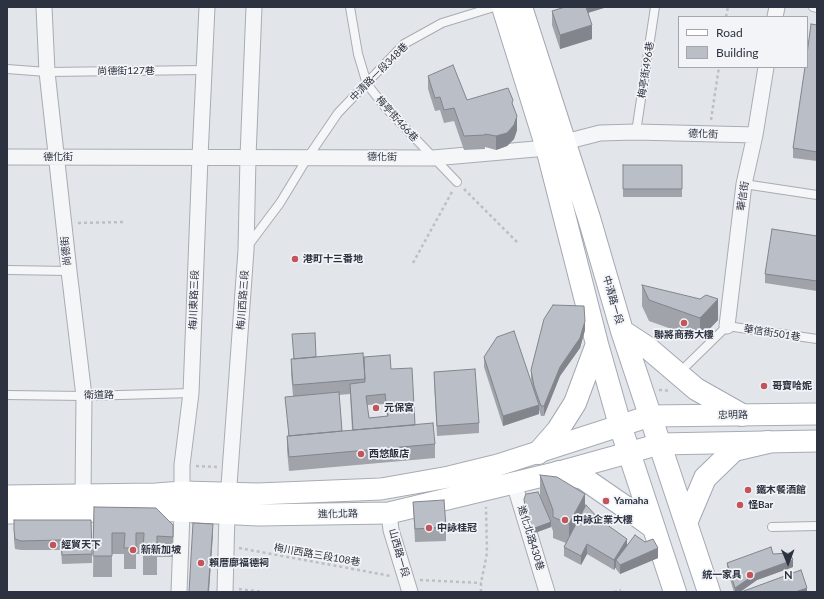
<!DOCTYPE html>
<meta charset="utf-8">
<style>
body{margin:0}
#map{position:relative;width:824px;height:599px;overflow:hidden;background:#e2e5e9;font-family:Lato,sans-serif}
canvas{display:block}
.frame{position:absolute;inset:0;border:8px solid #2c3240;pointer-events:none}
.legend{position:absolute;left:678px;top:16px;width:130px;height:52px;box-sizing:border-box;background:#f2f4f7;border:1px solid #a3a6ae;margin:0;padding:5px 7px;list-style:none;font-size:12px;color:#2c3240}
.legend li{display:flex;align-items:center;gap:8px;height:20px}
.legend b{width:20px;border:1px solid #a3a6ae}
.north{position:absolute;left:768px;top:543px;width:40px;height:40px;-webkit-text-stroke:3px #f2f4f7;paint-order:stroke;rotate:179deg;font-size:11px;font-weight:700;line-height:16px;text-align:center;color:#2c3240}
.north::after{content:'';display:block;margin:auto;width:14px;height:18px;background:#2c3240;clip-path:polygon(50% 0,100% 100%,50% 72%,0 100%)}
</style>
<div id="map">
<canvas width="824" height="599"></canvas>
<div class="frame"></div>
<ul class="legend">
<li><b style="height:5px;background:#fff"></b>Road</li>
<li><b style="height:11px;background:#babec6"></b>Building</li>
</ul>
<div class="north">N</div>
</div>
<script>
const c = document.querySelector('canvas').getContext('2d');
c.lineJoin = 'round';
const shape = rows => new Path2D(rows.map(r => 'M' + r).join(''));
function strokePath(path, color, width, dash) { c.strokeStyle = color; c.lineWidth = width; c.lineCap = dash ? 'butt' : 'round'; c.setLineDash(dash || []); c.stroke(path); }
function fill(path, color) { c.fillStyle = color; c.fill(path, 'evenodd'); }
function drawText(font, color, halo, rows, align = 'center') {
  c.font = font + ' Lato,"Noto Sans TC",sans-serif'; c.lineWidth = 3.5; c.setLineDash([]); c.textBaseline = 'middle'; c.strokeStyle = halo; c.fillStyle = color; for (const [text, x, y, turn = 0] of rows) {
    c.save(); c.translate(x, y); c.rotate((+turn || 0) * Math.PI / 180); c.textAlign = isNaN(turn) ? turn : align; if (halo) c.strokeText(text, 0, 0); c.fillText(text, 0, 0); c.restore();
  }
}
const lane = shape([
 [350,7,358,54,367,84,385,107,457,182],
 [813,7,817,8],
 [7,69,47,72,204,70],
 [636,132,655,7],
 [744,184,817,195],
 [247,247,280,203,308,157,338,113,404,44,442,23,494,7],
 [7,270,69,271],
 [678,374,727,326,817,339],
 [7,395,84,396,191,393],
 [772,527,817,526]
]);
const street = shape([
 [44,7,47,72,69,271,84,396,83,495],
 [775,17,777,7],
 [7,157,433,158,547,148,565,142,600,133,636,132,755,135],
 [727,326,744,184,755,135,766,67],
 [514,483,547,592],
 [389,513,391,530,410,592],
 [179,592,182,512,182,465,191,393,200,157,207,7],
 [225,592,227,513,246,250,248,157,254,7]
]);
const secondary = shape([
 [7,496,156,494,183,492,258,494,381,489,449,477,498,465,650,416,817,414],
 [7,513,156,510,258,515,389,513,559,472,660,444,817,441]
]);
const primary = shape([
 [503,7,547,148,597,344,620,425,675,592],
 [521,7,589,218,622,331,709,592],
 [622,331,648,348,696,389,742,415],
 [538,453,558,430,575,403,597,344],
 [559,472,583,478,628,509,653,527],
 [686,523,705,478,734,450,768,442]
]);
strokePath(lane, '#a8acb3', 10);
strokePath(street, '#a8acb3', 17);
strokePath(secondary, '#a8acb3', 23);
strokePath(primary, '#a3a8b4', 24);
strokePath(shape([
 [726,17,728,7],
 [711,120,719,67],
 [464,189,518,243],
 [78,223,125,222],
 [413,263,453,190],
 [659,390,664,390,670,391],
 [196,466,217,467],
 [239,548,391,576],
 [420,580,481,583],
 [239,589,263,592],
 [481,592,481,583,487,553,486,507],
 [614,592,621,590]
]), '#bdbfc4', 2.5, [3, 3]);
strokePath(lane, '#f5f6f8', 8);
strokePath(street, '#f5f6f8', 15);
strokePath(secondary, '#fff', 21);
strokePath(primary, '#fff', 22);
fill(shape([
 [607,7,588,13,592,39,560,49,552,25,552,11],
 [817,25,817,161,793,158,793,148],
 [428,76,467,100,513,105,517,130,514,139,507,146,496,150,485,147,485,149,464,150,454,121,444,123,440,110,435,111,428,89],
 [623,165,682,165,682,197,623,197],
 [817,236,817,291,765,283,765,274],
 [642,285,718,320,700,339,649,321,642,306],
 [585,330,580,348,560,376,544,416,541,416,539,410,539,414,503,426,484,367,484,357,532,385,531,379,531,370],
 [292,334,316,357,364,357,391,369,415,425,435,444,435,458,289,471,287,450,287,436,288,436,293,396,291,373,291,359,294,359],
 [350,394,352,430,342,431,339,395],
 [385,404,387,416,369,418,367,405],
 [434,372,479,423,479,433,437,436,434,381],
 [540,475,585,508,627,545,658,558,620,574,616,569,616,567,614,570,587,554,581,565,564,556,564,547,566,543,553,538,553,531,551,526,551,527,532,534,526,521,524,499,543,504,540,496],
 [413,502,446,527,446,541,415,542],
 [94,507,173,525,173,557,157,557,157,575,143,575,143,554,136,554,136,569,124,569,124,554,112,554,112,577,93,577],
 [14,520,92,554,92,563,62,564,61,550,21,550,15,549,14,540],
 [773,554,793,567,757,580,740,592,734,592,727,570,727,563]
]), '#a0a3aa');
fill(shape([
 [584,7,607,7,584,14],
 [592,25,592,39,560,49,560,35],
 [517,116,517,130,514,139,507,146,496,150,496,136],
 [718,299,718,320,700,339,700,318],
 [585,321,585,330,580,348,560,376,544,416,544,406,560,367],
 [539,405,539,414,503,426,503,416],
 [585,494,585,514,569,545,569,524],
 [551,522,551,527,532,534,532,529],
 [213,524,213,534,209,592,208,592],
 [627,539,627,548,616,560,616,567,614,570,614,560],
 [587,544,587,554,581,565,581,556],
 [658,548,658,558,620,574,620,565],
 [793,560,793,567,757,580,740,592,735,592,735,588,757,573],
 [807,588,807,592,795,592]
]), '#82858b');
const building = shape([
 [565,7,586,7,592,25,560,35,552,11,565,7],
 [811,24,817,25,817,152,793,148,805,67,807,67,807,54,811,24],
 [453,65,467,100,508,88,513,100,512,103,517,116,514,125,507,133,496,136,485,134,485,135,464,136,454,108,444,110,440,97,435,98,428,76,453,65],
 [623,165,682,165,682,189,623,189,623,165],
 [772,229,817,236,817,281,765,274,772,229],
 [642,285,700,299,706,295,718,299,700,318,649,300,642,285],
 [553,305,584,306,585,321,580,338,560,367,544,406,541,406,534,386,531,370,544,319,553,305],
 [514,331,539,405,503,416,484,357,497,337,514,331],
 [315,333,316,357,294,359,292,334,315,333],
 [363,353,365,379,293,385,291,359,363,353],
 [390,355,391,369,412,368,415,425,353,430,350,384,365,382,364,357,390,355],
 [385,394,388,416,369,418,366,396,385,394],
 [475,369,479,423,437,426,434,372,475,369],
 [339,392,342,431,289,436,285,397,339,392],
 [433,423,435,444,289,457,287,436,433,423],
 [540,475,557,477,585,494,569,524,553,517,553,510,540,475],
 [538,492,551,522,532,529,526,516,524,499,526,494,538,492],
 [444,500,446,527,415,529,413,502,444,500],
 [586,505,599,519,627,539,614,560,587,544,581,556,564,547,586,505],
 [94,507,156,508,173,525,173,537,157,536,157,554,143,554,144,533,136,533,136,548,124,548,125,533,112,533,112,556,93,556,94,507],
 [14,520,91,520,92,554,62,555,61,540,21,541,15,539,14,530,14,520],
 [193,523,213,524,208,592,189,592,193,523],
 [635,535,645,542,653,539,658,548,620,565,616,560,635,535],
 [771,547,773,554,790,553,793,560,757,573,735,588,727,563,771,547],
 [801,570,807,588,795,592,741,592,801,570]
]);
fill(building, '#babec6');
strokePath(building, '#82858b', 1);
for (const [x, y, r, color] of [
 [295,259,4,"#c2545b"],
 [684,323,4,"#c2545b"],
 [764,386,4,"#c2545b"],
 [376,408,4,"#c2545b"],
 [361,454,4,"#c2545b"],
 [748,490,4,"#c2545b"],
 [606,501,4,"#c2545b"],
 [740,505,4,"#c2545b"],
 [565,520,4,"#c2545b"],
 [429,528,4,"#c2545b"],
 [53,545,4,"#c2545b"],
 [133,550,4,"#c2545b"],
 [201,563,4,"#c2545b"],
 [750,575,4,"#c2545b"]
]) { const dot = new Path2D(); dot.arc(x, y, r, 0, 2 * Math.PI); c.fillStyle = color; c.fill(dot); strokePath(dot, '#f2f4f7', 1.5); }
drawText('10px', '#2c3240', '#f2f4f7', [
 ["梅亭街496巷",646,70,-81],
 ["尚德街127巷",126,71],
 ["中清路一段348巷",379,72,-45],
 ["梅亭街466巷",397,119,48],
 ["德化街",703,134,2],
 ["德化街",58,157],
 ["德化街",382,157,1],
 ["華信街",743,196,-82],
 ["尚德街",66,251,-96],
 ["梅川東路三段",194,300,-88],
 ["梅川西路三段",243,300,-86],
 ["中清路一段",613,300,74],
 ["華信街501巷",772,333,9],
 ["衛道路",99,395,-1],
 ["忠明路",733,415,-1],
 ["進化北路",338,514,-1],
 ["進化北路430巷",531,538,73],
 ["山西路一段",399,553,74],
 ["梅川西路三段108巷",317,555,10]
]);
drawText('bold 10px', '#2c3240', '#f2f4f7', [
 ["港町十三番地",303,259],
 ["聯將商務大樓",684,335,"center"],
 ["哥寶哈妮",772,386],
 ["元保宮",384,408],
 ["西悠飯店",369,454],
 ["鐵木餐酒館",756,490],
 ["Yamaha",614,501],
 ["怪Bar",748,505],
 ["中詠企業大樓",573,520],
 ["中詠桂冠",437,528],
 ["經貿天下",61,545],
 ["新新加坡",141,550],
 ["賴厝廍福德祠",209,563],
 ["統一家具",742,575,"right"]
], 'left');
</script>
